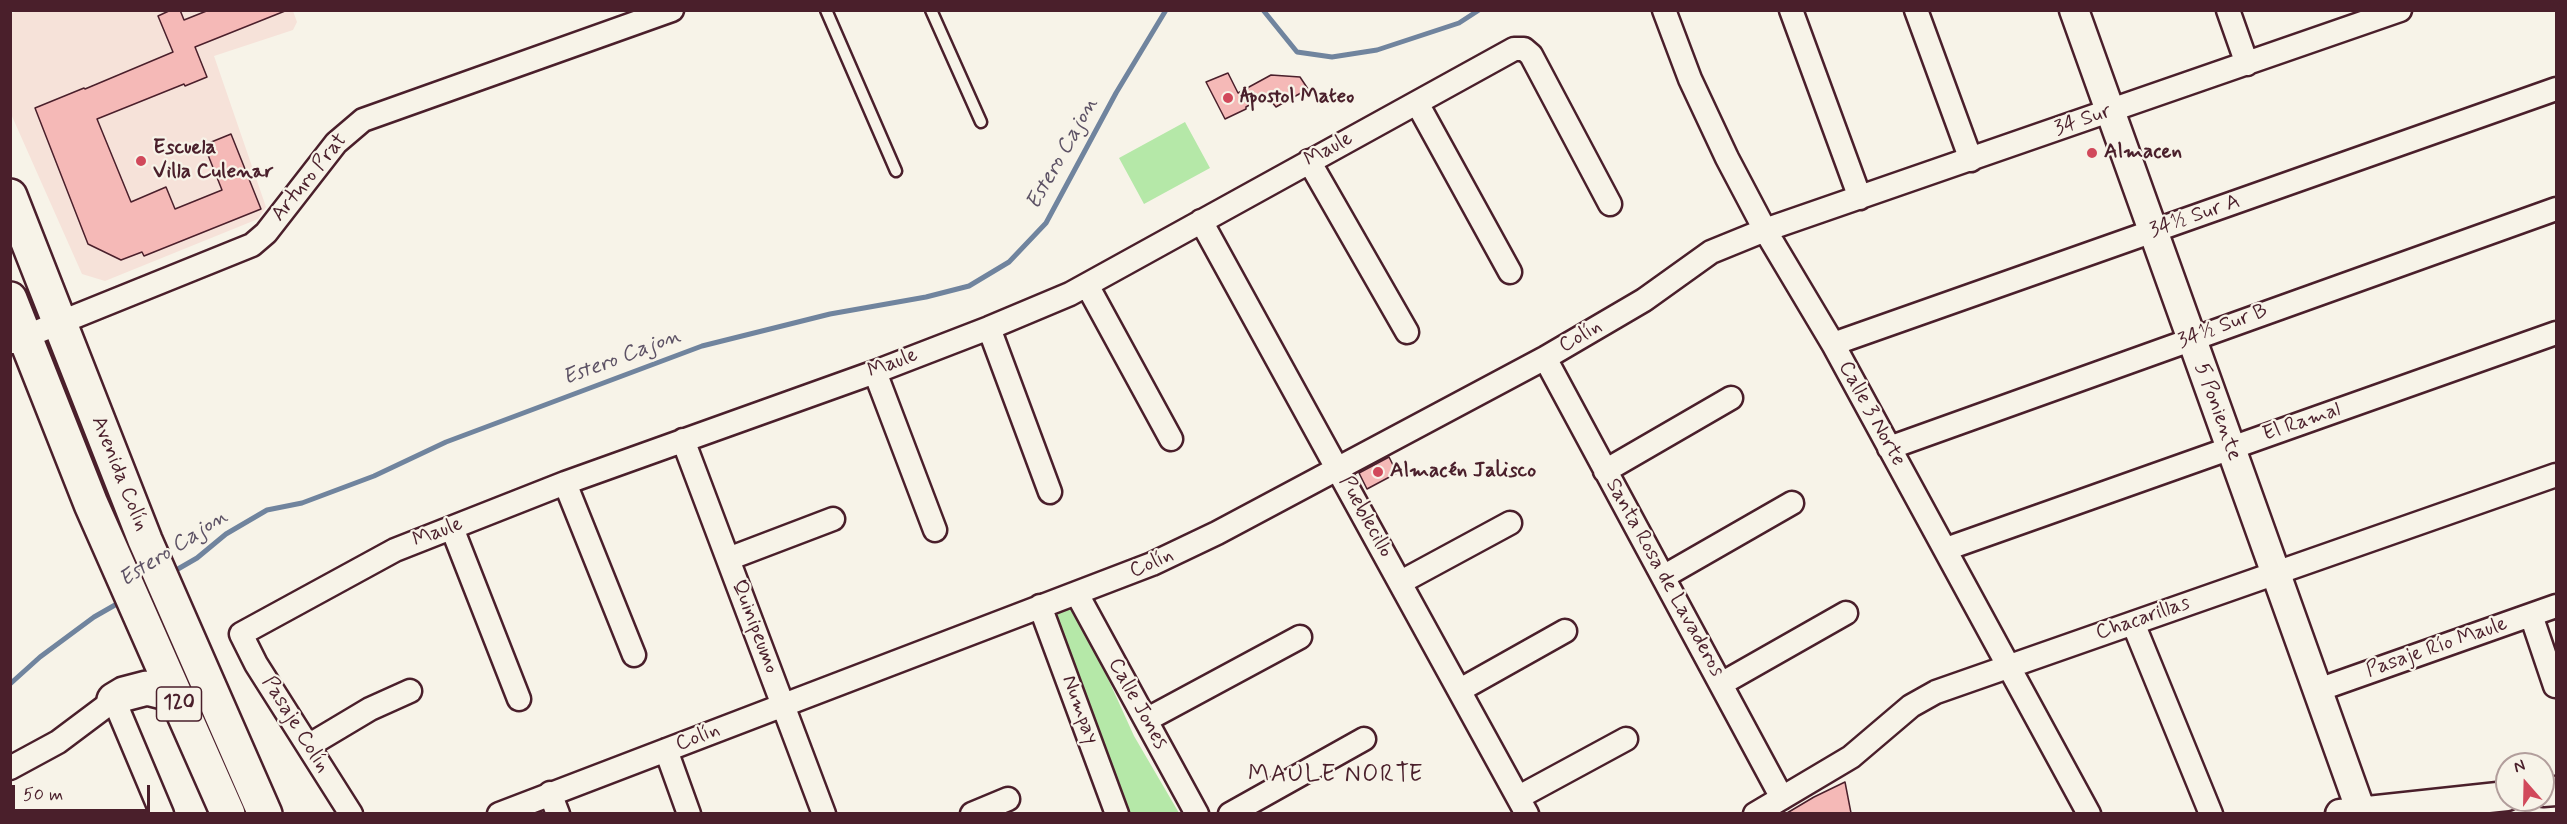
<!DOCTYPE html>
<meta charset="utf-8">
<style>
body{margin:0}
#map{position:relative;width:2567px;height:824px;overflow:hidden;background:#f7f3e8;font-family:Mynerve,sans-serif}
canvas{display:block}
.frame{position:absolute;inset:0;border:12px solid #4a1f2b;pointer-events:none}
.north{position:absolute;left:2495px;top:752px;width:60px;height:60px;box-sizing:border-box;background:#f7f3e8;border:2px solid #b29e9c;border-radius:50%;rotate:340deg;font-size:16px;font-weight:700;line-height:24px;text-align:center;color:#4a1f2b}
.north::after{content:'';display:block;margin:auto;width:21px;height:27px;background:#d1495b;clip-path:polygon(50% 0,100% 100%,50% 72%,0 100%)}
.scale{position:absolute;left:12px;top:785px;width:138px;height:27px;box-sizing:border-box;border:3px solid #4a1f2b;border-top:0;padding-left:8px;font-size:18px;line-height:21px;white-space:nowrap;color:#4a1f2b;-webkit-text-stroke:4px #f7f3e8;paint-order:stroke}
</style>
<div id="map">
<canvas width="2567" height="824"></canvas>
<div class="frame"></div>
<div class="north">N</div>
<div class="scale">50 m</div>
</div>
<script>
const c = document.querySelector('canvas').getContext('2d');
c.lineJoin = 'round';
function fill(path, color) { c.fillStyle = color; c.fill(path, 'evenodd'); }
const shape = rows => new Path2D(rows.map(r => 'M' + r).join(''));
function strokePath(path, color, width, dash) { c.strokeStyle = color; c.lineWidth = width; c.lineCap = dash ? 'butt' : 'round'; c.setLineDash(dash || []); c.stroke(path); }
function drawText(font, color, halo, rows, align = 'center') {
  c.font = font + ' Mynerve,sans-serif'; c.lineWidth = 4.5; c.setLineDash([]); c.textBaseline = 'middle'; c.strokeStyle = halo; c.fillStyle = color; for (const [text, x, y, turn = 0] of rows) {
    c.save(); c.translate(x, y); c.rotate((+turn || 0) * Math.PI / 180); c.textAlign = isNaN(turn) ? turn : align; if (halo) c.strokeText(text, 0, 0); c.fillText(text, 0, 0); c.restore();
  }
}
fill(shape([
 [21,10,293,11,297,22,293,30,214,56,266,207,258,219,105,281,82,274,11,114,10,14]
]), '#f6e2d9');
fill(shape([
 [1185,122,1210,168,1144,204,1119,158],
 [1075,606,1134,736,1179,813,1124,813,1050,614]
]), '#b5e8a8');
strokePath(shape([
 [1263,10,1297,52,1332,57,1377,50,1459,23,1479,10],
 [171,573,197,558,226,534,267,510,302,503,374,476,446,442,702,346,830,314,926,297,969,286,1009,262,1046,223,1116,93,1166,10],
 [10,684,40,657,94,617,122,601]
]), '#70849e', 5);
const building = shape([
 [171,10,180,10,184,20,209,10,285,11,195,47,207,77,185,86,184,84,97,119,131,202,166,187,175,209,222,190,204,145,231,134,261,209,144,256,142,252,121,260,88,244,35,108,84,88,85,89,173,52,158,16,171,10],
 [1228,73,1238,93,1271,75,1300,77,1308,89,1276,107,1266,95,1246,107,1246,109,1225,119,1206,82,1228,73],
 [1389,457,1397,473,1367,489,1359,473,1389,457],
 [1845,782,1851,813,1787,813,1814,797,1845,782]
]);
fill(building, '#f5b9b7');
strokePath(building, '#4a1f2b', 1.5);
const service = shape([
 [826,10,896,171],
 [931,10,981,122]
]);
const minor = shape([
 [1664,10,1690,79,1727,158,1765,230,1833,344,2089,814],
 [1791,10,1860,198],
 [1916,10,1971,160],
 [2228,10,2247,64],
 [1417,103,1510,272],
 [1309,161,1407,332],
 [1201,221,1527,814],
 [1087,285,1171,439],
 [989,328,1050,492],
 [12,342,252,245,266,233,336,143,363,120,672,10],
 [1833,344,2556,89],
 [1545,358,1782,798],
 [875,372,935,530],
 [683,440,824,814],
 [1889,448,2556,209],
 [1605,471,1731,398],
 [565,483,634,655],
 [452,528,519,699],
 [1946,549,2556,333],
 [728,559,833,519],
 [1663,577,1792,503],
 [1401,582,1510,523],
 [1077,594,1197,814],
 [1040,606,1117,814],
 [2531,615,2555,686],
 [2133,623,2211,814],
 [1721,684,1846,613],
 [1460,690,1565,631],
 [2318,690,2556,606],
 [1146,720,1300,637],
 [308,746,370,709,410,691],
 [666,750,689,814],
 [10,768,58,742,114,700,162,814],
 [550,793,558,814],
 [1519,797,1626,739],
 [351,814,256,664,241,634,395,550,565,483,875,372,989,328,1070,294,1514,49,1524,49,1531,55,1610,204],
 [499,814,1152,564,1217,533,1545,358,1644,300,1711,252,1765,230,2400,10],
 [972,814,1008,799],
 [1230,814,1364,739],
 [1755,814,1851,757,1911,706,1936,692,2556,475]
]);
const tertiary = shape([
 [2074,10,2362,814],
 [2543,792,2556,791],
 [2340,814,2507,796]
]);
const primary = shape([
 [10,196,145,540,265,814],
 [10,299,91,504,228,814],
 [114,700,124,694,147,688,175,695]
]);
strokePath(service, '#4a1f2b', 15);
strokePath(minor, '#4a1f2b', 27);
strokePath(tertiary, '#4a1f2b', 33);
strokePath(primary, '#4a1f2b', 38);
strokePath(service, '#f7f3e8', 10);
strokePath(minor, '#f7f3e8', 22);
strokePath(tertiary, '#f7f3e8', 28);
strokePath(primary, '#f7f3e8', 33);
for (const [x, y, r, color] of [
 [1228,98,6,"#d1495b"],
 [2092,153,6,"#d1495b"],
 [141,161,6,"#d1495b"],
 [1378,472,6,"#d1495b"]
]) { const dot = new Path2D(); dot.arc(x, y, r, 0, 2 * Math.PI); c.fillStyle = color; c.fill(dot); strokePath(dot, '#f7f3e8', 2); }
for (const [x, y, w] of [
 [179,704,45]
]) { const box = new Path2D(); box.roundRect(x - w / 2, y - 17, w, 34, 4.5); c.fillStyle = '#f7f3e8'; c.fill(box); strokePath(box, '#4a1f2b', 1.5); }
drawText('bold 20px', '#4a1f2b', null, [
 ["120",179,704]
]);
drawText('bold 21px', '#4a1f2b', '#f7f3e8', [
 ["Apostol Mateo",1240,98],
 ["Escuela",153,149],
 ["Villa Culenar",153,173],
 ["Almacen",2104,153],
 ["Almacén Jalisco",1390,472]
], 'left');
drawText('21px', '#4a1f2b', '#f7f3e8', [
 ["34 Sur",2083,121,-19],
 ["Maule",1329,150,-29],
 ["Arturo Prat",310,178,-51],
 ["34½ Sur A",2195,217,-19],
 ["34½ Sur B",2223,327,-20],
 ["Colín",1581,337,-30],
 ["Maule",893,364,-21],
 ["5 Poniente",2217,412,70],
 ["Calle 3 Norte",1871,414,61],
 ["El Ramal",2302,423,-19],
 ["Avenida Colín",119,474,68],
 ["Pueblecillo",1365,517,61],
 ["Maule",438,533,-21],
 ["Colín",1152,564,-24],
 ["Santa Rosa de Lavaderos",1664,578,61],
 ["Chacarillas",2143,619,-19],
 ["Quinipeumo",754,627,69],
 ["Pasaje Río Maule",2437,648,-19],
 ["Calle Jones",1137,704,61],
 ["Numpay",1079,710,70],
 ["Pasaje Colín",295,725,58],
 ["Colín",698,738,-21]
]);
drawText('italic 22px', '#5d5265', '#f7f3e8', [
 ["Estero Cajon",1063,154,-61],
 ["Estero Cajon",622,358,-21],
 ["Estero Cajon",174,549,-33]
]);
c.letterSpacing = '1.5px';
drawText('24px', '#4a1f2b', '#f7f3e8', [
 ["MAULE NORTE",1336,776]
]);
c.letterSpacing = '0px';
</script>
